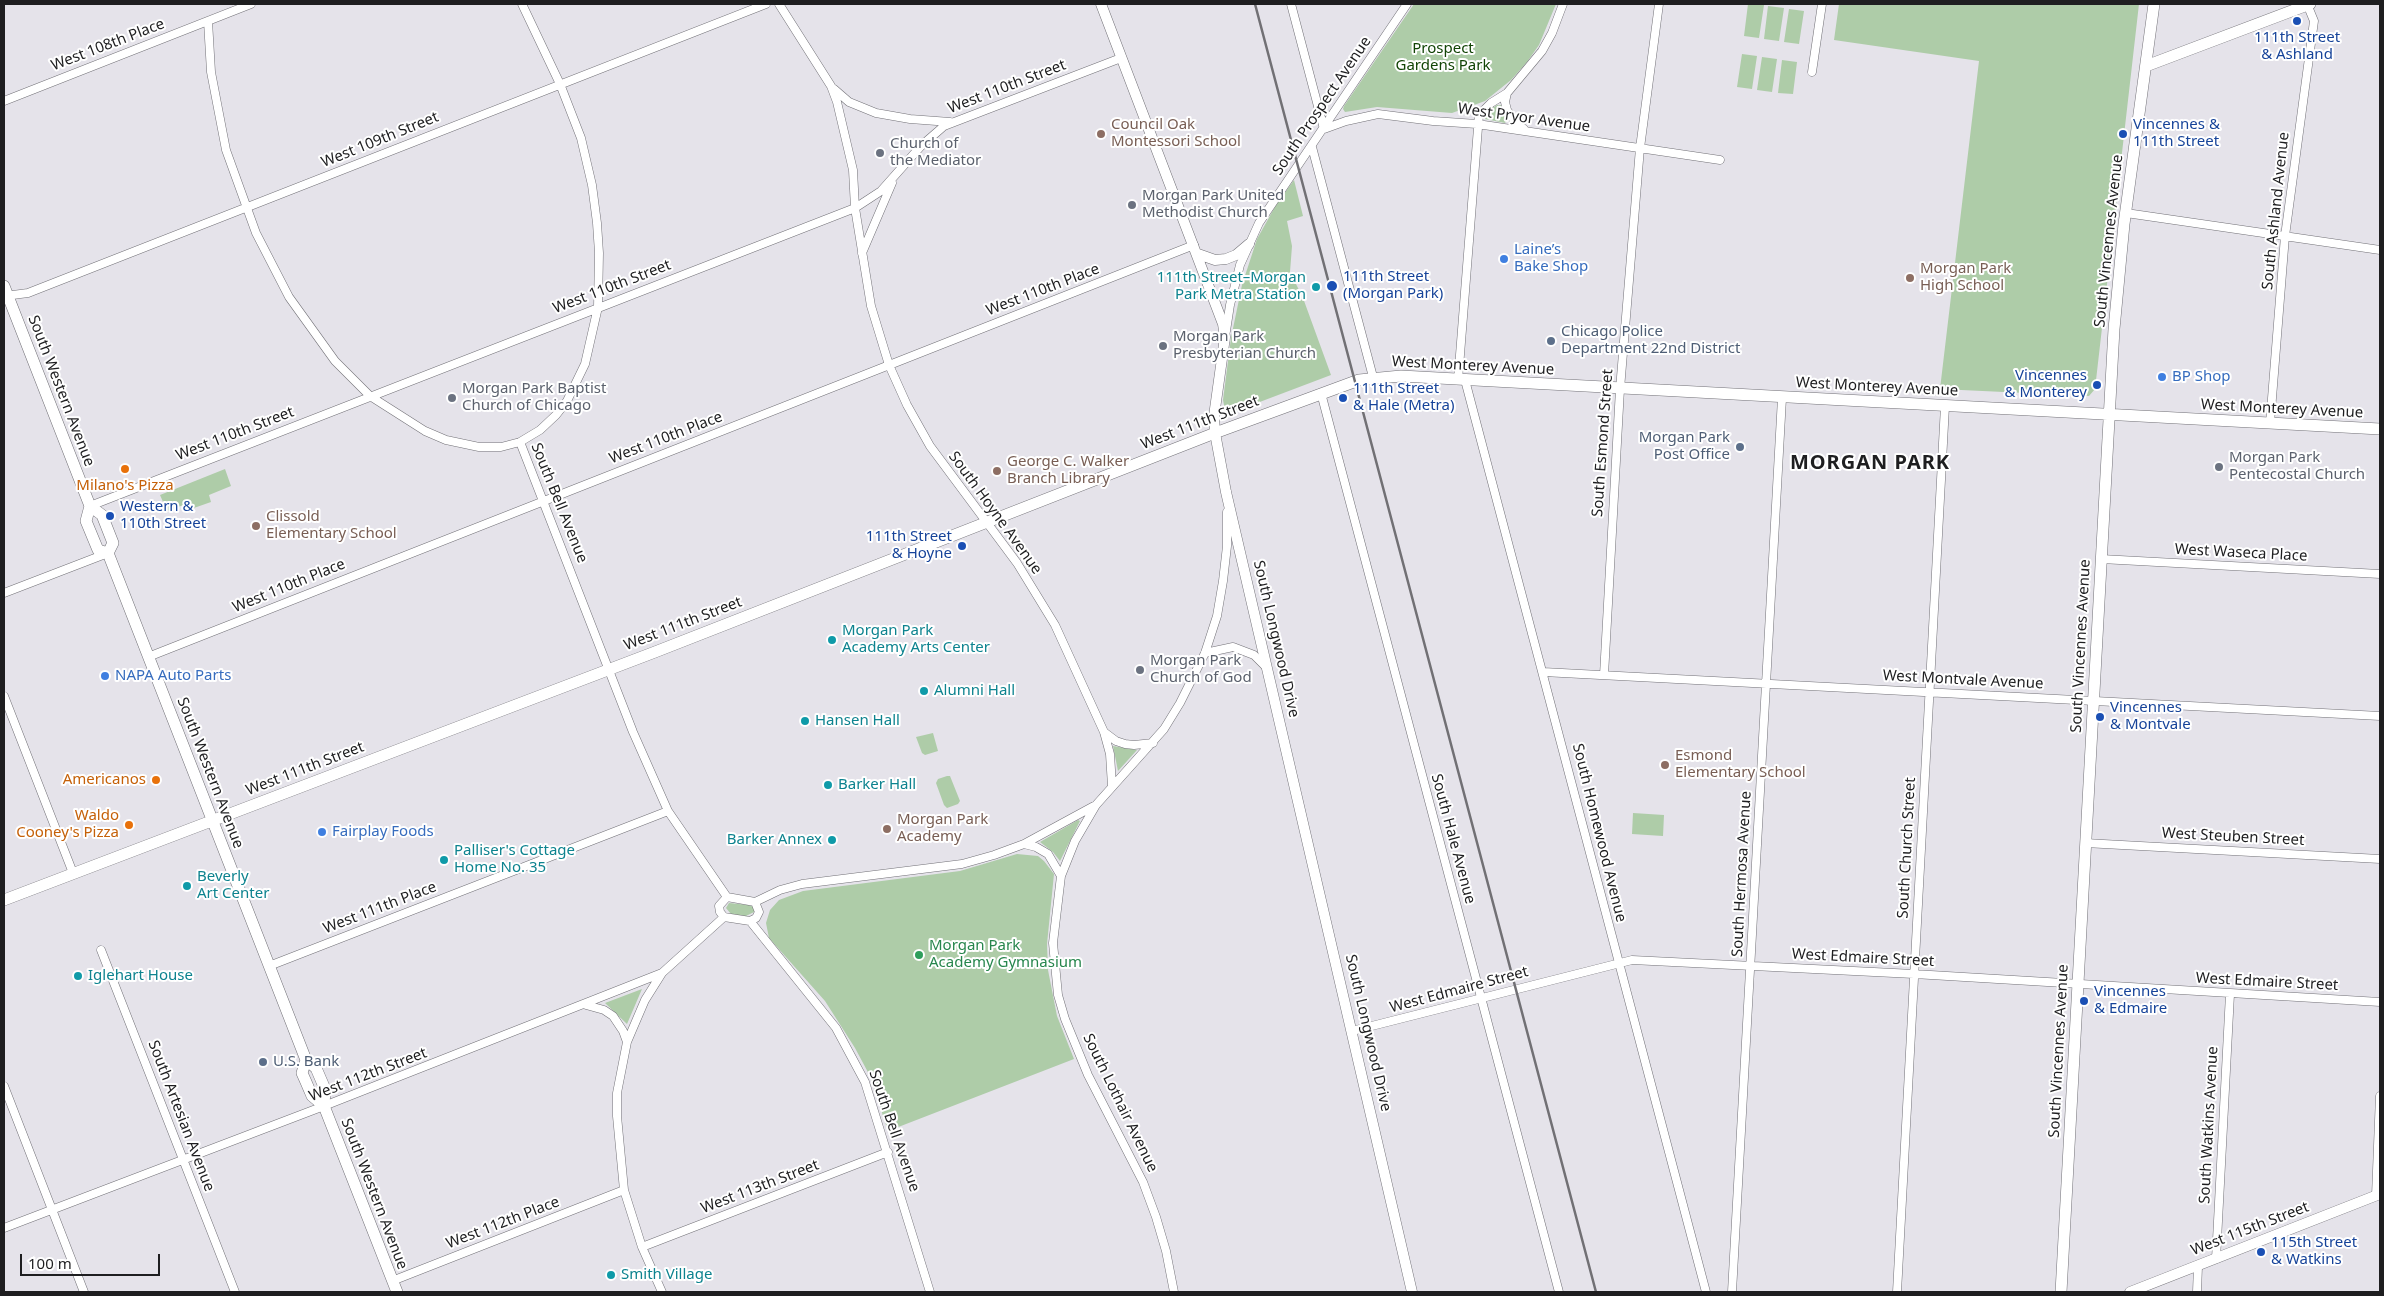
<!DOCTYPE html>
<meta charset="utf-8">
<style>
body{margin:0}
#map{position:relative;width:2384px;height:1296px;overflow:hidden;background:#e5e3ea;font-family:"Noto Sans",sans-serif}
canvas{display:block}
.frame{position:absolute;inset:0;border:5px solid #1e1e20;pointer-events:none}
.scale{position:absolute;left:20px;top:1254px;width:140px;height:22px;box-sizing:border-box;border:2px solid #1e1e20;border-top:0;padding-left:6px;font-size:15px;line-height:18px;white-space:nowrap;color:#1e1e20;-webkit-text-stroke:4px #fff;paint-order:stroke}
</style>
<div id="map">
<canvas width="2384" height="1296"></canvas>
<div class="frame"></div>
<div class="scale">100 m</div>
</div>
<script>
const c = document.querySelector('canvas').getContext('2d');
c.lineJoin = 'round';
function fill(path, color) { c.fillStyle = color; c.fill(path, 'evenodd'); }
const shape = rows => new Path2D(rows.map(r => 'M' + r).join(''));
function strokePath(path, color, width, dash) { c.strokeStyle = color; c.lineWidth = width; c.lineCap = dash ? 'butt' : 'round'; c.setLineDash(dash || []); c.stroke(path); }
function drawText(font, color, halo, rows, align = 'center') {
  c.font = font + ' "Noto Sans",sans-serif'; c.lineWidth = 4; c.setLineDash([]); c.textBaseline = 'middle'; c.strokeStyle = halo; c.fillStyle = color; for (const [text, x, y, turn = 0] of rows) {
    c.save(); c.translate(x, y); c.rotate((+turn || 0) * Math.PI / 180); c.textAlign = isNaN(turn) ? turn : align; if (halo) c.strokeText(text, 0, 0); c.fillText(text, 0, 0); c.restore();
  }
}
fill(shape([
 [1414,4,1556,4,1539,45,1527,62,1511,80,1485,101,1452,113,1377,107,1345,112,1343,109,1344,106],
 [1748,4,1764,5,1759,38,1744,36],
 [1839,4,2139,4,2095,389,2089,396,1940,389,1979,61,1834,40],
 [1768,6,1784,8,1779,41,1764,39],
 [1789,9,1804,11,1799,44,1784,42],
 [1742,54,1757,56,1752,89,1737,87],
 [1762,57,1777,59,1772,92,1757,90],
 [1782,60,1797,62,1793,94,1778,93],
 [1497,105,1501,105,1507,120,1505,123,1485,119,1486,112],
 [1294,180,1303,216,1287,221,1292,246,1290,272,1303,298,1331,375,1228,414,1225,410,1223,400,1231,338,1242,285,1257,239,1276,205],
 [225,469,231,486,209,495,211,502,191,509,189,503,167,511,160,495],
 [933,733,938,751,925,755,922,753,916,737],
 [1113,746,1137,750,1118,771],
 [947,776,950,776,960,801,958,804,947,808,944,805,936,783,938,779],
 [1633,813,1664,815,1663,836,1632,834],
 [1078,820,1080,821,1060,861,1053,852,1040,842],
 [1017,854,1038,856,1044,861,1054,874,1047,944,1048,970,1057,1016,1074,1059,888,1131,870,1076,855,1048,825,1001,769,938,766,923,770,910,779,900,803,891,960,871],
 [729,903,749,905,754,907,754,912,744,917,731,914,726,908],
 [642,989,627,1024,605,1003]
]), '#aecca8');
const minor = shape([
 [779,4,831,86,837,102,853,170,855,208,871,306,889,365,907,405,930,446,1017,563,1055,625,1104,732,1110,754,1112,786],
 [1291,4,1324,129,1346,121,1378,114,1433,121,1477,124,1720,160],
 [208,21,211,72,226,150,256,233,289,297,335,361,370,396,425,431,446,440,479,447,501,447,520,442,540,430,556,415,567,401,585,364,598,307,599,253,597,223,592,185,581,138,560,84,522,4],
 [1812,72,1822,4],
 [834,89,849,102,876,113,910,119,950,122],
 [1507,93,1505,102,1507,110,1515,122,1524,129],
 [4,101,251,4],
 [1312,147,1373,377],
 [2126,213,2380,250],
 [862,253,892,183],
 [5,296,28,293,766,4],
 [1226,331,1230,305,1240,265,1259,223,1407,4],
 [1458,380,1479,115,1491,103,1507,93,1542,51,1552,33,1563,4],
 [1465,380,1706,1292],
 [1321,393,1559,1292],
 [2270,423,2285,236,2314,21,2307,4],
 [520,442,633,732,668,811,727,897],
 [90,506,855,208,881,191,921,146,944,126,1121,58],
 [2101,559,2380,574],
 [4,593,108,553],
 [1205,653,1233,647,1254,655,1267,668],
 [148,657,1194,245],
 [1543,672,2380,716],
 [1604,675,1620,389,1640,148,1659,4],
 [4,696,73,873],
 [1104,732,1116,741,1125,744,1134,745,1153,743],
 [2085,843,2380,859],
 [1024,844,1036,847,1048,854,1061,876],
 [727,897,755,902,759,912,756,918,750,921,724,917,720,912,719,906,727,897],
 [755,902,780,890,802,884,962,864,994,855,1024,844,1094,806],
 [750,921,836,1028,865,1082,930,1292],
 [101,950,235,1292],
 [269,966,668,811],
 [586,1005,604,1010,613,1016,623,1031,627,1042],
 [1352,1031,1632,960,1914,974,2380,1002],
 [4,1086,84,1292],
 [2376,1196,2380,1096],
 [4,1228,324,1106,662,973,724,917],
 [642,1247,888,1152],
 [2216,1259,2230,994],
 [392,1281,624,1190],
 [662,1292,642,1247,624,1190,617,1116,617,1093,627,1042,645,1000,662,973],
 [1174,1292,1166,1251,1156,1217,1143,1182,1088,1075,1065,1019,1058,995,1053,943,1061,876,1075,841,1096,805,1164,729,1180,703,1205,653,1217,616,1223,581,1227,546,1227,512],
 [1732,1292,1782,398],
 [1897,1292,1945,406],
 [2197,1292,2198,1266]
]);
const tertiary = shape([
 [1101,4,1223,324,1225,337,1214,416,1215,433,1226,492,1412,1292],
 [1198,254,1215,260,1226,259,1236,255,1249,244],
 [2130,1292,2380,1194]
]);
const secondary = shape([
 [2146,66,2310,4],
 [4,286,90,506,102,515,113,543,108,553,306,1060,316,1068,325,1089,324,1106,397,1292],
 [90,506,86,521,98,550,108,553],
 [4,900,655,652,1215,433,1359,380,1401,376,2380,429],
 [306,1060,302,1073,306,1082,312,1096,324,1106],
 [2061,1292,2114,329,2124,224,2154,4]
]);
strokePath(minor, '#727177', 9);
strokePath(tertiary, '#727177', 11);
strokePath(secondary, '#727177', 12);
strokePath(minor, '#fff', 8);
strokePath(tertiary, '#fff', 10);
strokePath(secondary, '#fff', 11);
strokePath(shape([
 [1255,4,1596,1292]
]), '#717074', 2.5);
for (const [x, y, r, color] of [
 [2297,21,5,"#1a4fb4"],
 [1101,134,5,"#8d6e63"],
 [2123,134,5,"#1a4fb4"],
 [880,153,5,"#6b7280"],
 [1132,205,5,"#6b7280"],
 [1504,259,5,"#3f7fe0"],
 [1910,278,5,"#8d6e63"],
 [1332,286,6,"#1a4fb4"],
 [1316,287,5,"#0f9aa8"],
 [1551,341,5,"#5c6f8a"],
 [1163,346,5,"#6b7280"],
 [2162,377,5,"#3f7fe0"],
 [2097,385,5,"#1a4fb4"],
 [452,398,5,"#6b7280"],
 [1343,398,5,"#1a4fb4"],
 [1740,447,5,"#5c6f8a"],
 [2219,467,5,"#6b7280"],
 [125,469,5,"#e8710a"],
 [997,471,5,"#8d6e63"],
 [110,516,5,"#1a4fb4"],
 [256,526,5,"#8d6e63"],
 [962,546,5,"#1a4fb4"],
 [832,640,5,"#0f9aa8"],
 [1140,670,5,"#6b7280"],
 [105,676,5,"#3f7fe0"],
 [924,691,5,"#0f9aa8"],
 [2100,717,5,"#1a4fb4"],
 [805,721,5,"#0f9aa8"],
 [1665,765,5,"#8d6e63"],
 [156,780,5,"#e8710a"],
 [828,785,5,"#0f9aa8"],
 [129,825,5,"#e8710a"],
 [887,829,5,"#8d6e63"],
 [322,832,5,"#3f7fe0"],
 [832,840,5,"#0f9aa8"],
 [444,860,5,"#0f9aa8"],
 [187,886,5,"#0f9aa8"],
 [919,955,5,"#2e9e5b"],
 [78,976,5,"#0f9aa8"],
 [2084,1001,5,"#1a4fb4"],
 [263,1062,5,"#5c6f8a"],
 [2261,1252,5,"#1a4fb4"],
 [611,1275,5,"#0f9aa8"]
]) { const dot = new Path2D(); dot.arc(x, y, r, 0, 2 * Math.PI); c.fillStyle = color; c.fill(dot); strokePath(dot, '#fff', 2); }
drawText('15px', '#164399', '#fff', [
 ["111th Street",2297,38,"center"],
 ["& Ashland",2297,55,"center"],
 ["Vincennes &",2133,125],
 ["111th Street",2133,142],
 ["111th Street",1343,277],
 ["(Morgan Park)",1343,294],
 ["Vincennes",2087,376,"right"],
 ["& Monterey",2087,393,"right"],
 ["111th Street",1353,389],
 ["& Hale (Metra)",1353,406],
 ["Western &",120,507],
 ["110th Street",120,524],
 ["111th Street",952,537,"right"],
 ["& Hoyne",952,554,"right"],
 ["Vincennes",2110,708],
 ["& Montvale",2110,725],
 ["Vincennes",2094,992],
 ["& Edmaire",2094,1009],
 ["115th Street",2271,1243],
 ["& Watkins",2271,1260]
], 'left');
drawText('15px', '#1e1e20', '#fff', [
 ["West 108th Place",108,45,-21],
 ["West 110th Street",1007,87,-21],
 ["South Prospect Avenue",1322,106,-56],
 ["West Pryor Avenue",1524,118,8],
 ["West 109th Street",380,140,-22],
 ["South Ashland Avenue",2276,211,-84],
 ["South Vincennes Avenue",2109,241,-84],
 ["West 110th Street",612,287,-21],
 ["West 110th Place",1043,290,-21],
 ["West Monterey Avenue",1473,366,3],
 ["West Monterey Avenue",1877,387,3],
 ["South Western Avenue",61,391,69],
 ["West Monterey Avenue",2282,409,3],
 ["West 111th Street",1200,423,-21],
 ["West 110th Street",235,434,-21],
 ["West 110th Place",666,438,-21],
 ["South Esmond Street",1603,443,-86],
 ["South Bell Avenue",559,503,68],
 ["South Hoyne Avenue",995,513,54],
 ["West Waseca Place",2241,553,3],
 ["West 110th Place",289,586,-22],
 ["West 111th Street",683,624,-21],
 ["South Longwood Drive",1276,639,77],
 ["South Vincennes Avenue",2081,646,-87],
 ["West Montvale Avenue",1963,680,3],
 ["West 111th Street",305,769,-21],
 ["South Western Avenue",210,773,69],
 ["South Homewood Avenue",1599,833,76],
 ["West Steuben Street",2233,837,3],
 ["South Hale Avenue",1453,839,75],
 ["South Church Street",1907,848,-87],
 ["South Hermosa Avenue",1742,874,-87],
 ["West 111th Place",380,908,-21],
 ["West Edmaire Street",1863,958,3],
 ["West Edmaire Street",2267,982,3],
 ["West Edmaire Street",1459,990,-15],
 ["South Longwood Drive",1368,1033,77],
 ["South Vincennes Avenue",2059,1051,-87],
 ["West 112th Street",368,1075,-21],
 ["South Lothair Avenue",1120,1103,64],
 ["South Artesian Avenue",181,1116,69],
 ["South Watkins Avenue",2209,1125,-87],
 ["South Bell Avenue",894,1131,71],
 ["West 113th Street",760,1187,-21],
 ["South Western Avenue",374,1194,69],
 ["West 112th Place",503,1223,-21],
 ["West 115th Street",2250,1229,-21]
]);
drawText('15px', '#114405', '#fff', [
 ["Prospect",1443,49],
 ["Gardens Park",1443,66]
]);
drawText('15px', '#785e54', '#fff', [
 ["Council Oak",1111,125],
 ["Montessori School",1111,142],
 ["Morgan Park",1920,269],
 ["High School",1920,286],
 ["George C. Walker",1007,462],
 ["Branch Library",1007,479],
 ["Clissold",266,517],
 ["Elementary School",266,534],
 ["Esmond",1675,756],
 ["Elementary School",1675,773],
 ["Morgan Park",897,820],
 ["Academy",897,837]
], 'left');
drawText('15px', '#5b616d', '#fff', [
 ["Church of",890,144],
 ["the Mediator",890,161],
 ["Morgan Park United",1142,196],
 ["Methodist Church",1142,213],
 ["Morgan Park",1173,337],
 ["Presbyterian Church",1173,354],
 ["Morgan Park Baptist",462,389],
 ["Church of Chicago",462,406],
 ["Morgan Park",2229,458],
 ["Pentecostal Church",2229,475],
 ["Morgan Park",1150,661],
 ["Church of God",1150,678]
], 'left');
drawText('15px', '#366cbe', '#fff', [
 ["Laine’s",1514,250],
 ["Bake Shop",1514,267],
 ["BP Shop",2172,377],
 ["NAPA Auto Parts",115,676],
 ["Fairplay Foods",332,832]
], 'left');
drawText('15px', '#0d838f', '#fff', [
 ["111th Street–Morgan",1306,278,"right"],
 ["Park Metra Station",1306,295,"right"],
 ["Morgan Park",842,631],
 ["Academy Arts Center",842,648],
 ["Alumni Hall",934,691],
 ["Hansen Hall",815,721],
 ["Barker Hall",838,785],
 ["Barker Annex",822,840,"right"],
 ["Palliser's Cottage",454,851],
 ["Home No. 35",454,868],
 ["Beverly",197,877],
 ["Art Center",197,894],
 ["Iglehart House",88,976],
 ["Smith Village",621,1275]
], 'left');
drawText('15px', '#4e5e75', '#fff', [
 ["Chicago Police",1561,332],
 ["Department 22nd District",1561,349],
 ["Morgan Park",1730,438,"right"],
 ["Post Office",1730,455,"right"],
 ["U.S. Bank",273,1062]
], 'left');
drawText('15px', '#c56008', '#fff', [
 ["Milano's Pizza",125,486,"center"],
 ["Americanos",146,780],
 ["Waldo",119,816],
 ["Cooney's Pizza",119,833]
], 'right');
drawText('15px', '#27864d', '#fff', [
 ["Morgan Park",929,946],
 ["Academy Gymnasium",929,963]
], 'left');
c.letterSpacing = '1px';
drawText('bold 20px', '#1e1e20', '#fff', [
 ["MORGAN PARK",1870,463]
]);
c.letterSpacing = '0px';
</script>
